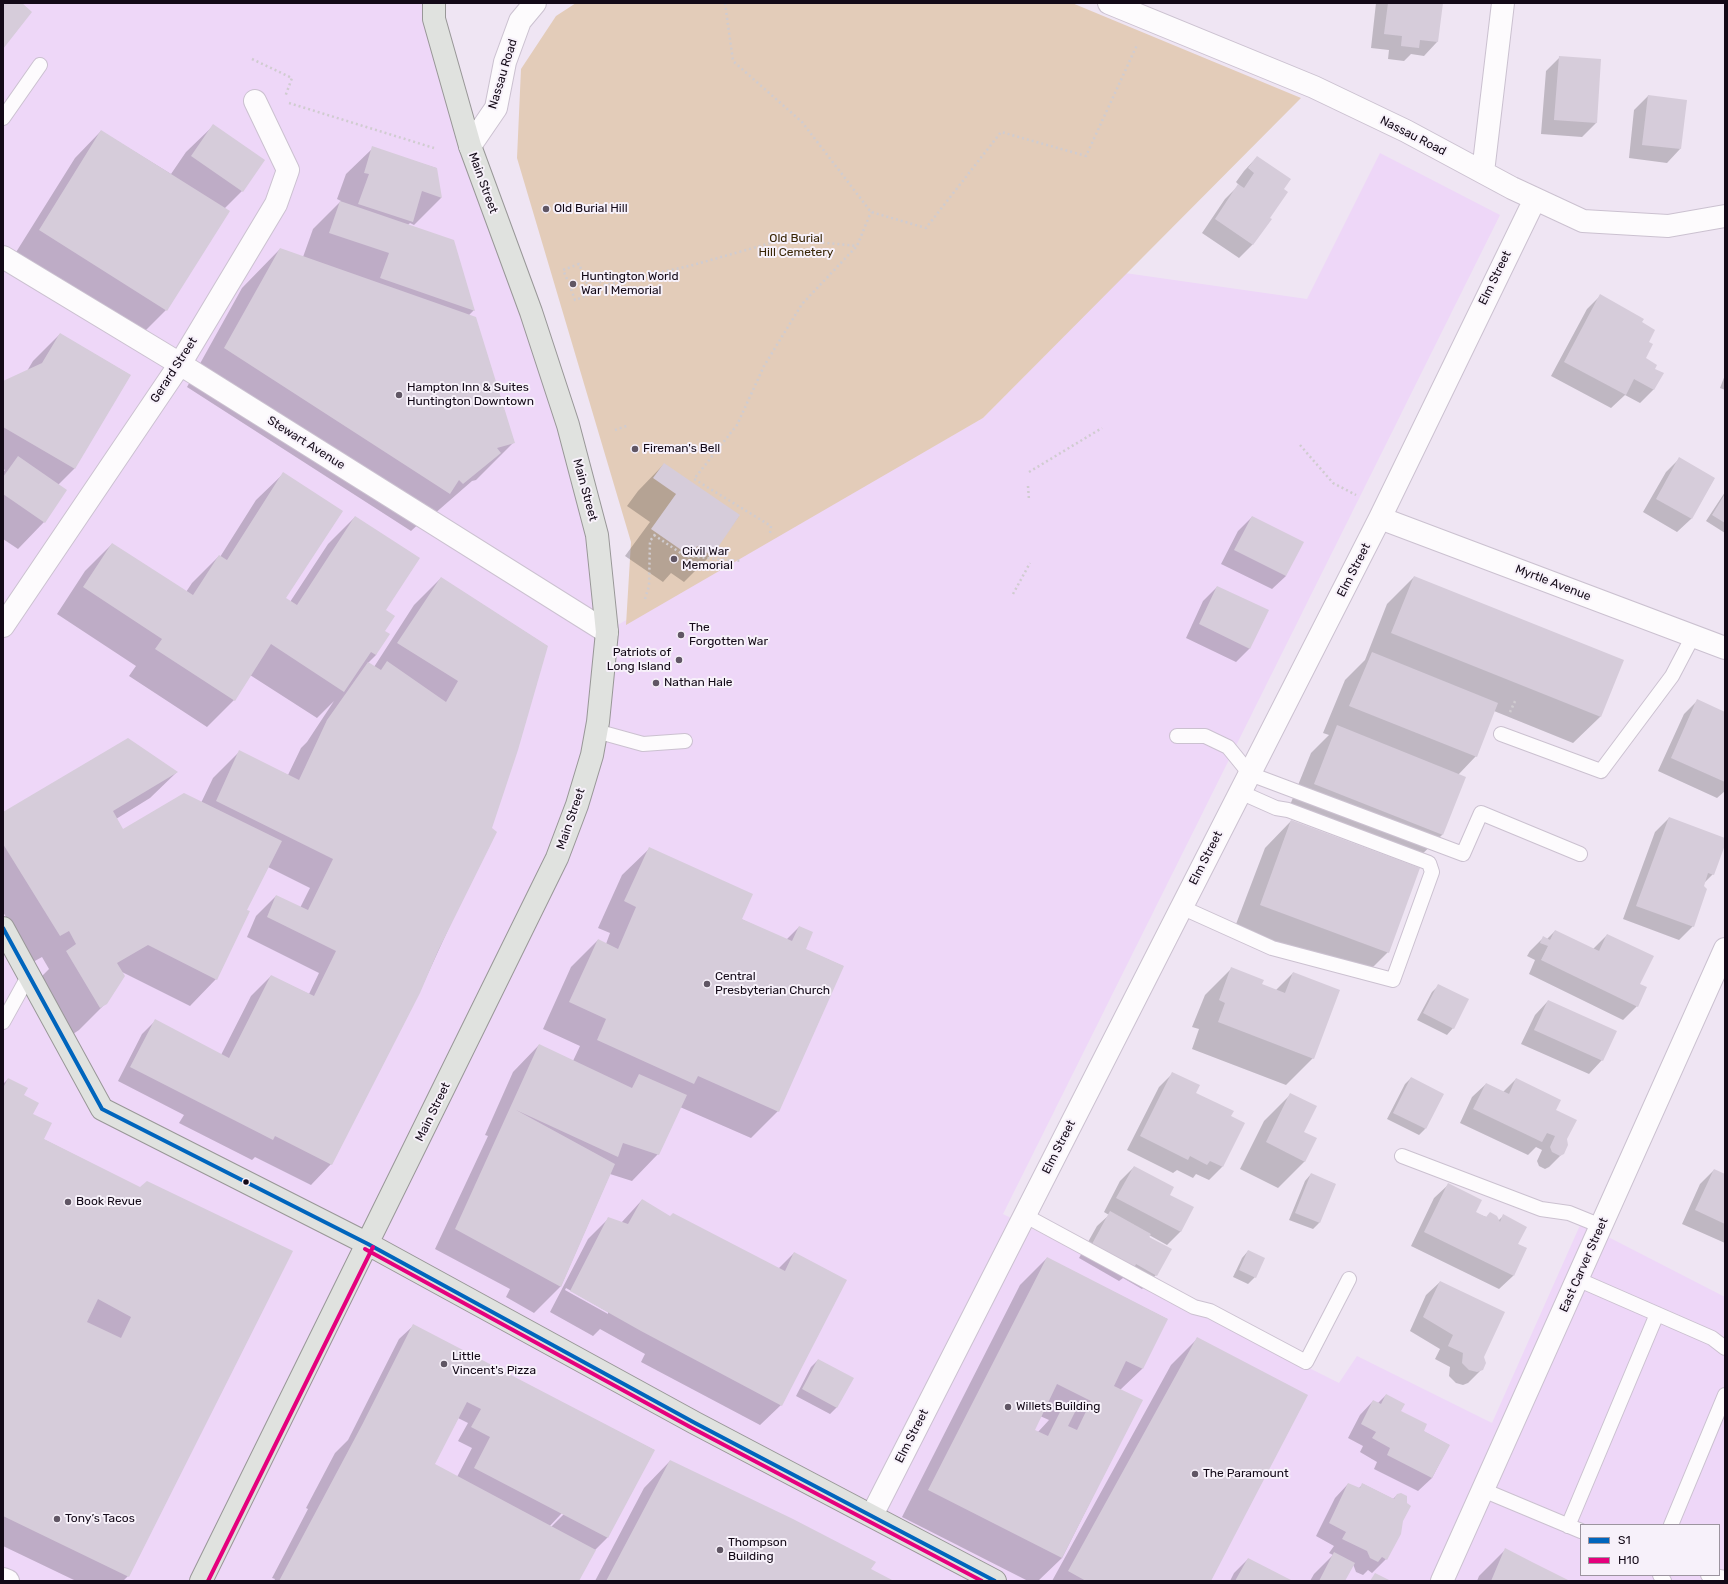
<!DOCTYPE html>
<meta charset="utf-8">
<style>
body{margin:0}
#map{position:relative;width:1728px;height:1584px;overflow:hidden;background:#efe5f3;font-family:Rubik,sans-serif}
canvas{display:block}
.frame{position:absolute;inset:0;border:4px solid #130917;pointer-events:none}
.legend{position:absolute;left:1580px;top:1524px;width:140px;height:52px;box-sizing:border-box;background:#f7f1fa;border:1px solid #9c949f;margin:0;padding:5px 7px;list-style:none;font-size:12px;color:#130917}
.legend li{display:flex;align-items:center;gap:8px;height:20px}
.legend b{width:20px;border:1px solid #9c949f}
</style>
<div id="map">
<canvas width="1728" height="1584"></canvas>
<div class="frame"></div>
<ul class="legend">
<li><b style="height:5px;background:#0065bd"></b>S1</li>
<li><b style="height:5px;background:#e5007d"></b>H10</li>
</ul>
</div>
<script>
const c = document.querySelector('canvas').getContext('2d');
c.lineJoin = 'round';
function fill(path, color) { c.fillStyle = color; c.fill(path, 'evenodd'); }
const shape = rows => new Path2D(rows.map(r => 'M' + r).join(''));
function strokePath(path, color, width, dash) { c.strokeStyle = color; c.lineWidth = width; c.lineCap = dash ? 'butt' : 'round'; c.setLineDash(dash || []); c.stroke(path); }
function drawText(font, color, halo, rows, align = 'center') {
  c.font = font + ' Rubik,sans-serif'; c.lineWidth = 4; c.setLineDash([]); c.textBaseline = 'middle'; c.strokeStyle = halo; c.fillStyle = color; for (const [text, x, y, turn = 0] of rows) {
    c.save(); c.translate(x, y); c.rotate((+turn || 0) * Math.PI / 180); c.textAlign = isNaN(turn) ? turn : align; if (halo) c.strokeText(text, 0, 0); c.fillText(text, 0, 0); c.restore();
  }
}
fill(shape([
 [3,3,436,3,565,427,607,631,983,418,1125,273,1307,299,1380,153,1500,215,1003,1214,1339,1383,1357,1356,1492,1423,1581,1223,1725,1297,1725,1581,3,1581],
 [1581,1525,1719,1525,1719,1575,1581,1575]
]), '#eed7f8');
fill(shape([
 [576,3,1072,3,1301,98,983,418,626,625,631,542,517,158,521,69,556,16]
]), '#e3ccb9');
fill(shape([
 [1376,3,1442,3,1437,42,1424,56,1411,54,1404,61,1388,59,1389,50,1371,48],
 [1560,57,1600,60,1596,123,1582,137,1541,134,1546,71],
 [1648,96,1680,149,1667,163,1629,158,1634,110],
 [213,126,242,191,225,208,166,310,139,337,13,257,75,158,101,131,171,174,186,152],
 [373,148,436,168,441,198,414,225,410,223,408,225,474,310,469,315,514,442,476,480,472,481,425,522,423,520,411,531,187,387,242,288,280,249,303,257,313,229,341,201,337,199,346,174],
 [1257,157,1283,190,1253,244,1239,258,1202,233,1225,199,1239,185,1236,182,1244,171],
 [1600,296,1648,342,1645,359,1654,369,1654,389,1640,403,1625,395,1611,408,1551,376,1587,309],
 [60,334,130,375,74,469,58,485,44,522,18,549,3,539,3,472,5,470,3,469,3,382,27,371,33,361],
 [1725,375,1725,390,1720,388],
 [1679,459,1714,479,1691,519,1677,532,1643,512,1666,472],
 [664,464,739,516,711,555,684,582,671,573,663,582,625,556,650,522,627,506,638,491],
 [283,474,284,598,290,602,328,544,355,517,385,610,384,631,376,655,368,663,374,667,414,605,441,578,547,646,453,919,419,993,331,1164,311,1185,255,1157,252,1160,179,1123,184,1115,118,1081,142,1034,155,1021,221,1055,251,996,271,976,309,994,319,973,247,937,256,916,276,896,300,908,310,888,268,867,245,910,216,979,190,1006,122,972,106,1003,79,1030,73,1034,40,978,49,969,42,957,33,962,3,912,3,814,177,772,150,798,116,819,123,830,201,803,213,778,239,752,288,775,301,748,307,742,334,701,317,718,250,675,234,700,207,727,129,676,136,666,57,614,85,571,112,544,186,592,192,583,219,556,220,557,256,500],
 [1725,492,1725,533,1706,521],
 [1252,517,1286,576,1272,589,1221,564,1238,531],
 [1414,577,1622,661,1600,717,1573,743,1494,711,1476,756,1458,775,1465,778,1442,835,1415,861,1288,810,1311,753,1329,735,1323,733,1345,680,1365,660,1387,604],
 [1217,587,1250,648,1236,662,1186,638,1203,601],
 [1697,701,1725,713,1725,791,1717,798,1658,771,1684,714],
 [1669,818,1725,839,1713,874,1703,884,1693,926,1679,940,1623,919,1655,832],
 [1291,821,1388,952,1361,979,1233,932,1265,848],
 [649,849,741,919,786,940,799,927,804,949,843,966,778,1111,751,1138,680,1107,658,1154,632,1181,610,1174,561,1286,534,1313,506,1297,510,1289,435,1249,488,1136,485,1135,513,1072,539,1045,573,1061,580,1046,543,1029,571,967,598,940,606,944,610,933,598,928,622,875],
 [1555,931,1593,949,1607,935,1639,984,1637,1006,1623,1020,1529,974,1535,960,1527,956,1530,951,1543,938,1547,939],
 [1232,968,1261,985,1276,990,1293,973,1313,1058,1286,1085,1192,1049,1199,1029,1192,1027,1205,995],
 [1439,985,1453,1028,1447,1035,1417,1020,1432,992],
 [1548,1001,1602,1060,1589,1074,1521,1044,1535,1015],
 [1173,1073,1195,1093,1230,1117,1244,1123,1222,1167,1209,1180,1196,1174,1193,1178,1177,1170,1173,1173,1127,1150,1159,1087],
 [1411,1078,1425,1129,1419,1135,1387,1119,1405,1084],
 [8,1079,23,1096,43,1139,140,1188,128,1576,123,1581,76,1581,3,1546,3,1084],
 [1516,1079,1554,1110,1566,1139,1563,1153,1549,1167,1545,1169,1539,1166,1537,1161,1542,1150,1536,1147,1528,1155,1460,1123,1472,1097,1486,1084,1503,1092],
 [1291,1094,1303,1132,1305,1161,1278,1188,1240,1169,1264,1121],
 [1134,1167,1169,1195,1181,1231,1167,1245,1149,1235,1156,1275,1142,1289,1123,1278,1119,1281,1079,1258,1097,1226,1109,1215,1104,1212,1120,1181],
 [1714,1170,1725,1175,1725,1243,1682,1224,1700,1184],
 [1311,1174,1335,1184,1319,1223,1313,1229,1289,1220,1305,1181],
 [1448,1185,1475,1213,1498,1221,1503,1216,1517,1244,1526,1248,1513,1276,1499,1289,1411,1246,1434,1198],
 [642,1200,670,1217,778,1269,794,1253,781,1405,760,1425,641,1362,645,1354,600,1329,593,1336,550,1312,588,1239,609,1218,621,1223],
 [566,1288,608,1312,608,1314,565,1290],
 [1248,1251,1255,1277,1248,1284,1233,1277,1242,1258],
 [1047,1258,1167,1319,1142,1369,1120,1390,1141,1401,1062,1558,1038,1581,1028,1581,902,1517,1020,1285],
 [1040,1416,1049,1420,1038,1432,1033,1430],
 [1440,1282,1483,1357,1482,1369,1468,1383,1463,1385,1456,1383,1449,1376,1450,1367,1435,1359,1440,1349,1410,1331,1426,1295],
 [413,1326,654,1450,607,1538,595,1550,578,1581,274,1581,275,1579,272,1578,308,1509,306,1508,335,1453,348,1440,399,1339],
 [458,1418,468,1423,458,1441,472,1448,457,1477,433,1464],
 [562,1513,565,1513,548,1530,547,1529],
 [1198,1338,1210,1581,1052,1581,1171,1365],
 [818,1360,837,1407,830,1414,796,1396,811,1367],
 [1386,1395,1399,1411,1423,1431,1449,1445,1432,1478,1418,1491,1374,1469,1377,1462,1360,1452,1363,1446,1348,1438,1360,1415,1373,1401,1378,1403],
 [670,1461,869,1570,891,1581,595,1581,644,1488],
 [1348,1484,1358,1489,1363,1484,1393,1499,1397,1495,1402,1521,1400,1534,1386,1559,1372,1573,1368,1570,1363,1575,1356,1572,1353,1564,1344,1581,1310,1581,1314,1574,1333,1555,1329,1553,1334,1546,1316,1536,1335,1498],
 [1505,1550,1568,1581,1477,1581,1479,1576],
 [1248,1559,1291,1581,1230,1581,1234,1573]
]), '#0003');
fill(shape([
 [3,3,22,3,32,12,3,49],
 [1388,3,1443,3,1438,42,1420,40,1419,48,1401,46,1402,36,1384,34],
 [1559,56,1601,59,1597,123,1554,120],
 [1648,95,1687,100,1681,149,1642,145],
 [213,124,265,160,243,192,191,156],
 [101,130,230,211,167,311,39,230],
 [372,146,437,168,442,198,422,191,413,222,358,204,369,174,364,173],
 [1257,156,1291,179,1284,189,1288,192,1270,218,1272,219,1253,245,1215,219,1238,184,1244,188,1254,173,1248,168],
 [340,201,454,240,475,311,380,278,389,253,329,233],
 [280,248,476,317,515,443,497,448,501,453,463,484,459,480,450,494,224,348],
 [1600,294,1644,319,1642,322,1655,330,1649,342,1653,344,1646,358,1657,365,1655,369,1664,373,1654,390,1634,379,1626,395,1564,362],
 [60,333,131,375,75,469,3,427,3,381,42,363],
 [18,456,67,490,45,523,3,494,3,477],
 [1679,457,1715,478,1692,519,1656,499],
 [664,463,740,515,712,556,697,546,690,556,651,529,676,494,653,478],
 [283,472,343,511,286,598,297,605,355,516,420,558,386,610,395,616,385,631,390,634,376,655,371,652,344,692,271,644,235,701,155,649,162,639,83,587,112,543,193,595,219,555,227,560],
 [1725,494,1725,523,1712,515],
 [1252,516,1304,542,1286,576,1234,550],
 [1414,576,1624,660,1601,717,1391,633],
 [441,577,548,646,518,750,492,828,497,832,438,951,420,993,332,1165,275,1136,273,1140,130,1067,155,1019,229,1058,271,975,314,996,336,951,267,917,276,895,308,910,333,859,216,801,239,750,299,780,327,720,368,662,381,670,387,661,446,702,458,681,397,643],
 [1217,586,1269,610,1250,649,1199,624],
 [1372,652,1498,703,1477,757,1349,706],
 [1697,699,1725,712,1725,782,1671,758],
 [1337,725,1466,777,1443,835,1314,784],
 [128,738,178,772,113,811,123,829,184,793,282,841,247,910,250,911,217,980,148,945,117,963,125,976,107,1004,100,1008,66,951,76,944,69,931,60,936,3,844,3,812],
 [1669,817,1725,838,1725,845,1714,875,1708,873,1704,886,1707,889,1694,927,1636,906],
 [1291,820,1420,868,1389,953,1260,905],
 [649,847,753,894,742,919,792,941,799,926,813,932,806,949,844,966,779,1112,698,1076,694,1084,597,1040,606,1019,569,1002,598,939,618,949,636,907,624,901],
 [1555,930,1599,951,1607,934,1654,956,1640,984,1647,987,1638,1007,1541,960,1548,946,1540,943,1543,936,1550,940],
 [1231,967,1264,980,1262,984,1285,993,1293,972,1340,990,1314,1059,1218,1022,1225,1003,1219,1000],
 [1438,984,1469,999,1454,1029,1423,1013],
 [1548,1000,1617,1031,1603,1061,1534,1030],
 [539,1044,632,1088,639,1074,687,1095,659,1155,623,1143,618,1157,516,1110,615,1164,561,1287,455,1229],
 [1172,1072,1200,1085,1196,1093,1234,1111,1231,1116,1245,1123,1223,1167,1210,1161,1207,1165,1190,1156,1188,1160,1140,1136],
 [1411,1077,1444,1094,1426,1129,1393,1113],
 [8,1078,28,1088,24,1095,39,1103,33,1114,52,1123,44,1139,140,1187,147,1181,293,1251,129,1577,3,1516,3,1088],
 [98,1299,131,1317,121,1338,87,1322],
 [1516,1078,1561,1100,1556,1110,1577,1120,1567,1139,1568,1145,1564,1154,1560,1156,1552,1152,1550,1147,1555,1136,1547,1133,1542,1142,1473,1109,1486,1083,1509,1094],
 [1290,1093,1317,1106,1304,1132,1317,1138,1305,1162,1266,1142],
 [1134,1166,1174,1187,1170,1195,1194,1207,1181,1232,1116,1198],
 [1714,1169,1725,1174,1725,1224,1695,1210],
 [1311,1173,1336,1184,1320,1223,1295,1213],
 [1448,1183,1482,1200,1476,1212,1486,1217,1490,1212,1497,1216,1500,1222,1503,1214,1527,1227,1518,1244,1527,1248,1514,1276,1424,1232],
 [642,1199,670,1216,673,1213,785,1271,794,1252,847,1280,782,1406,641,1331,570,1291,608,1217,628,1224],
 [1110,1211,1151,1234,1149,1237,1172,1249,1157,1276,1136,1264,1134,1268,1092,1244],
 [1248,1250,1265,1258,1256,1278,1239,1270],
 [1047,1257,1168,1319,1143,1369,1126,1361,1114,1386,1143,1400,1062,1558,928,1490],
 [1057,1384,1091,1401,1077,1430,1068,1426,1076,1410,1064,1404,1048,1436,1035,1430],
 [1440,1281,1505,1312,1484,1357,1486,1363,1483,1370,1477,1372,1469,1370,1462,1363,1463,1353,1448,1346,1453,1335,1423,1317],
 [413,1324,655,1450,608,1538,474,1468,490,1437,471,1427,481,1409,467,1402,435,1464,596,1550,579,1581,279,1581,362,1425],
 [1197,1337,1308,1395,1211,1581,1086,1581,1068,1571],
 [818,1359,854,1378,837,1408,802,1389],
 [1386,1394,1405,1404,1401,1411,1427,1424,1424,1431,1450,1445,1432,1478,1387,1455,1390,1448,1372,1438,1376,1432,1361,1424,1373,1400,1381,1404],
 [670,1460,793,1519,876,1562,871,1569,894,1581,606,1581],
 [1348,1483,1360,1488,1362,1483,1394,1499,1397,1494,1401,1493,1407,1496,1407,1503,1411,1506,1403,1521,1401,1534,1387,1560,1382,1557,1378,1562,1370,1558,1367,1551,1342,1539,1346,1532,1329,1523],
 [1505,1548,1532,1562,1570,1581,1491,1581],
 [1334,1552,1355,1563,1345,1581,1319,1581],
 [1248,1558,1289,1579,1293,1581,1235,1581],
 [1375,1573,1391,1581,1370,1581]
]), '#d6ccda');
const lane = shape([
 [3,118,40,65],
 [596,731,643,744,685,741],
 [1501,734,1601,771,1672,676,1693,636],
 [1177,736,1205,736,1228,747,1250,774,1463,854,1481,813,1580,854],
 [1181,907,1272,948,1393,980,1432,872,1429,863,1288,810,1276,808,1240,792],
 [3,1022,29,975],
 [1402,1156,1541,1209,1569,1213,1601,1226],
 [1024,1215,1194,1307,1210,1311,1306,1362,1349,1279],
 [1577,1279,1712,1338,1725,1348],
 [1483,1490,1581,1531],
 [1671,1525,1725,1395],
 [1568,1526,1657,1314],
 [1660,1575,1664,1581],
 [1708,1575,1725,1578]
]);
const street = shape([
 [1109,3,1314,87,1406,131,1512,188,1583,221,1668,226,1725,216],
 [470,146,496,108,505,62,520,21,535,3],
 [1483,172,1503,3],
 [180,364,276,204,288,170,255,101],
 [1380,518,1725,648],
 [872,1515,1380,518,1535,199],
 [1442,1581,1725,949]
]);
const secondary = shape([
 [3,257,180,364,607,632],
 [3,626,180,364],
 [3,1579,8,1581]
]);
const primary = shape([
 [3,928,102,1109,368,1244,695,1423,995,1581],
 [201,1581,557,858,577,805,592,755,598,722,607,632,597,535,568,425,531,312,470,146,434,19,434,3]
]);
strokePath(lane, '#cbc1d0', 16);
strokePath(street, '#cbc1d0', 24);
strokePath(secondary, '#cbc1d0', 24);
strokePath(primary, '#989797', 24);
strokePath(shape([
 [725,3,733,61,802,122,871,212,926,228,1001,132,1086,156,1137,45],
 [252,59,292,78,285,97],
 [289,103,434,148],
 [567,279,563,270,579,264,585,279,592,276,605,285,693,265,785,239,857,246],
 [571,289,575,300,591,294,585,279],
 [615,430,629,425],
 [1300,445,1333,483,1356,495],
 [1029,472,1102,428],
 [1028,486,1029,500],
 [770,533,771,526,694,479,737,425,764,366,802,304,857,246,871,212],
 [654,535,685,556,742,561],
 [1013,594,1030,563],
 [645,599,649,586,650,541,656,533],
 [1510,712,1516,699]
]), '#d0ccd0', 2.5, [2, 3]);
strokePath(lane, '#fdfbfd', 14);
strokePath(street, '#fdfbfd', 22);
strokePath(secondary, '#fdfbfd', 22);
strokePath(primary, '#e0e2df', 22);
strokePath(shape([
 [3,928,102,1109,368,1244,695,1423,995,1581]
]), '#0065bd', 4);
strokePath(shape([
 [365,1249,692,1428,982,1581],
 [208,1581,373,1247]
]), '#e5007d', 4);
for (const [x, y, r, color] of [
 [546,209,4,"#605664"],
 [573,284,4,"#605664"],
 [399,395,4,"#605664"],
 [635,449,4,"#605664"],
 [674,559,4,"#605664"],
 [681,635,4,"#605664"],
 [679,660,4,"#605664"],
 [656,683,4,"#605664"],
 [707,984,4,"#605664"],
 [246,1182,3.5,"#130917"],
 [68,1202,4,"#605664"],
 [444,1364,4,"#605664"],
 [1008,1407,4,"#605664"],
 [1195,1474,4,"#605664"],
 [57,1519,4,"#605664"],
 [720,1550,4,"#605664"]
]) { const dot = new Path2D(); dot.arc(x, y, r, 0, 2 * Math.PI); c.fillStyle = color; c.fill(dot); strokePath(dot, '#f7f1fa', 1.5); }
drawText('12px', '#130917', '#f7f1fa', [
 ["Nassau Road",503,74,-73],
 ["Nassau Road",1413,136,27],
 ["Main Street",483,183,70],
 ["Elm Street",1495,278,-64],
 ["Gerard Street",174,370,-57],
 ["Stewart Avenue",306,443,32],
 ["Main Street",585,490,75],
 ["Elm Street",1354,570,-63],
 ["Myrtle Avenue",1553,583,21],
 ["Main Street",571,819,-71],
 ["Elm Street",1206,858,-63],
 ["Main Street",433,1112,-64],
 ["Elm Street",1059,1147,-63],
 ["East Carver Street",1584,1265,-66],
 ["Elm Street",912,1436,-63]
]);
drawText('12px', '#130917', '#f7f1fa', [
 ["Old Burial Hill",554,209],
 ["Huntington World",581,277],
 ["War I Memorial",581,291],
 ["Hampton Inn & Suites",407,388],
 ["Huntington Downtown",407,402],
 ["Fireman's Bell",643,449],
 ["Civil War",682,552],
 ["Memorial",682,566],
 ["The",689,628],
 ["Forgotten War",689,642],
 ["Patriots of",671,653,"right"],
 ["Long Island",671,667,"right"],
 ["Nathan Hale",664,683],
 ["Central",715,977],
 ["Presbyterian Church",715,991],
 ["Book Revue",76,1202],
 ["Little",452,1357],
 ["Vincent's Pizza",452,1371],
 ["Willets Building",1016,1407],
 ["The Paramount",1203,1474],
 ["Tony’s Tacos",65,1519],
 ["Thompson",728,1543],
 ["Building",728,1557]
], 'left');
drawText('12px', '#382505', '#f7f1fa', [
 ["Old Burial",796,239],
 ["Hill Cemetery",796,253]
]);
</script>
